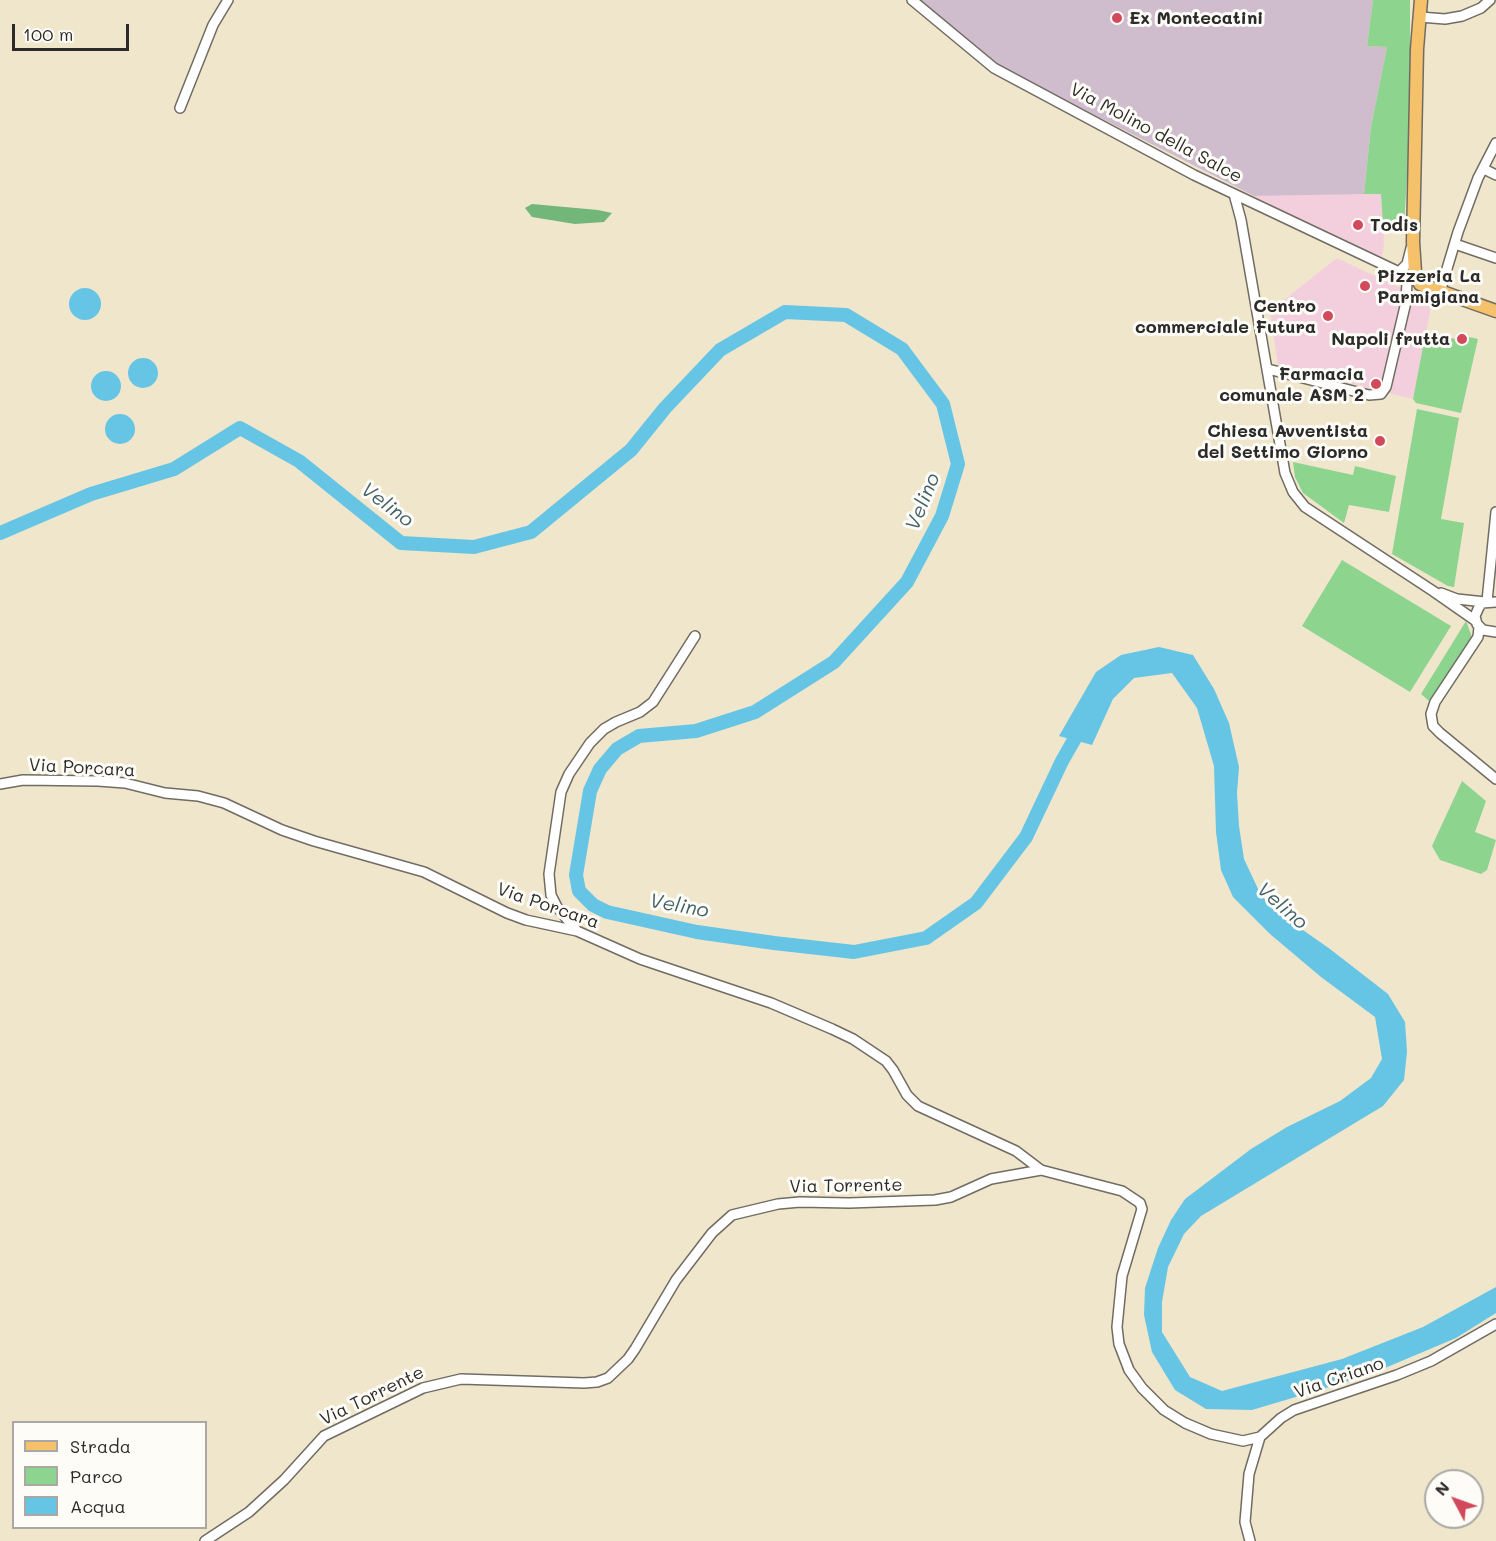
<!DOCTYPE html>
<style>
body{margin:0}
#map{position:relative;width:1496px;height:1541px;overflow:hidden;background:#f0e6cc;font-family:Mali,sans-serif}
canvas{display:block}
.legend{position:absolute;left:12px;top:1421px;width:195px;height:108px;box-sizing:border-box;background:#fdfcf7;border:2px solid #a9a8a5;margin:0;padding:8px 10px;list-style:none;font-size:18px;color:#2b2b2b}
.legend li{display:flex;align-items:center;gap:12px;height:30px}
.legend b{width:30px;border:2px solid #a9a8a5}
.north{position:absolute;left:1424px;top:1469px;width:60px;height:60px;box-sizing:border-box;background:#fdfcf7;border:2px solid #a9a8a5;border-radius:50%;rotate:311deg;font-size:16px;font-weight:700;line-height:24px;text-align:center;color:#2b2b2b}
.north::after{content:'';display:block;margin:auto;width:21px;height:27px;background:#d1495b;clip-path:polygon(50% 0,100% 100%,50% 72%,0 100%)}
.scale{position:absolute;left:12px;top:24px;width:117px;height:27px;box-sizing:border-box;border:3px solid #2b2b2b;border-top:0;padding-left:8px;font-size:18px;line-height:21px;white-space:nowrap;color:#2b2b2b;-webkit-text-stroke:4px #fdfcf7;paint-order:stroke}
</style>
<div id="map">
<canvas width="1496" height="1541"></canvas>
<ul class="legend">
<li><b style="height:8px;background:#f5c16b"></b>Strada</li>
<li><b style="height:16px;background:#8dd48e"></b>Parco</li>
<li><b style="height:16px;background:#66c5e4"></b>Acqua</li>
</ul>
<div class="north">N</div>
<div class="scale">100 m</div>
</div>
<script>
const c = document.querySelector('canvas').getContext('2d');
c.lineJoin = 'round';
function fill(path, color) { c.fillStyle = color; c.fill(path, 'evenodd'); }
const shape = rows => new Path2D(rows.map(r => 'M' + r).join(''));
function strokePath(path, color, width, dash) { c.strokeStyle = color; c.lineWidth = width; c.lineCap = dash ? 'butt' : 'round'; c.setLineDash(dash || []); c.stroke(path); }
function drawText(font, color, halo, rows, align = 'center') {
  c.font = font + ' Mali,sans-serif'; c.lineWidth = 6; c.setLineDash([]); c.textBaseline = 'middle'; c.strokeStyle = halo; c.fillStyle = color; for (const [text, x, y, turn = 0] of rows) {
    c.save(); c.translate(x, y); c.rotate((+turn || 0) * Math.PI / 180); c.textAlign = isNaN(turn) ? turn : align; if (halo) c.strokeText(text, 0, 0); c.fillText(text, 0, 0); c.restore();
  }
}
fill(shape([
 [1381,193,1384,245,1381,259,1276,210,1254,196],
 [1337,258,1396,286,1433,297,1413,399,1278,365,1270,311]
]), '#f3cfde');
fill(shape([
 [918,0,1373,0,1367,46,1387,47,1371,127,1364,194,1254,196,996,65]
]), '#cfbdce');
fill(shape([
 [1373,0,1410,0,1410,126,1404,226,1383,225,1381,194,1364,194,1371,127,1387,47,1367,46],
 [1426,331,1455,339,1455,341,1466,344,1469,337,1478,339,1461,413,1416,403,1413,399],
 [1417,409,1459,418,1441,519,1464,523,1454,587,1448,586,1392,554],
 [1293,462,1353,475,1355,466,1396,476,1389,512,1349,505,1344,523,1303,493,1295,477],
 [1342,560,1451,626,1410,692,1302,626],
 [1466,621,1472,637,1429,701,1421,694],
 [1462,781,1486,801,1475,832,1496,840,1487,870,1481,874,1440,860,1432,846]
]), '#8dd48e');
fill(shape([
 [532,204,598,210,612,213,604,222,575,224,532,217,525,208]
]), '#72b679');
fill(shape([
 '69 304a16 16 0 1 1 32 0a16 16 0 1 1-32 0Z',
 '128 373a15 15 0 1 1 30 0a15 15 0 1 1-30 0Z',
 '91 386a15 15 0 1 1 30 0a15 15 0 1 1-30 0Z',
 '105 429a15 15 0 1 1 30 0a15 15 0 1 1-30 0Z',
 [1159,647,1193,655,1214,689,1229,723,1239,767,1237,793,1239,826,1244,859,1259,891,1270,907,1330,949,1388,994,1405,1022,1407,1052,1404,1080,1383,1106,1201,1216,1184,1234,1168,1267,1162,1302,1162,1332,1190,1377,1222,1391,1342,1359,1423,1327,1496,1287,1496,1313,1456,1338,1366,1376,1252,1410,1206,1409,1175,1390,1152,1352,1144,1315,1145,1288,1158,1248,1171,1220,1185,1199,1251,1149,1287,1127,1340,1101,1371,1078,1382,1059,1375,1017,1321,977,1270,934,1233,897,1221,870,1216,832,1214,766,1197,708,1172,673,1134,678,1113,699,1092,745,1059,736,1096,672,1121,655]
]), '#66c5e4');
strokePath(shape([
 [0,533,91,494,174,469,240,428,299,461,401,543,474,547,531,532,631,450,665,408,720,350,785,312,846,315,902,349,943,404,958,464,942,516,907,582,834,662,755,712,696,731,639,736,617,749,600,769,590,791,576,875,579,891,593,905,607,912,697,932,774,943,854,952,926,938,976,903,1026,837,1062,761,1082,726]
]), '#66c5e4', 14);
const minor = shape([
 [912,0,994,68,1194,175,1399,272,1405,277,1407,282,1406,302,1386,387,1381,394,1369,395,1268,369],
 [1420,17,1445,19,1462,16,1481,8,1490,0],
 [180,108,213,25,228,0],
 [1484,169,1496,175],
 [1234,194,1241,220,1285,473,1293,492,1305,507,1433,591,1476,621],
 [1455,244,1496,258],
 [1399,272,1407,264,1411,248],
 [1440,292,1458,232,1478,178,1496,143],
 [1441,593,1457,599,1485,602],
 [1487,601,1496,512],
 [1496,602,1482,603,1479,607,1475,616,1477,624,1483,630,1496,632],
 [1479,627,1478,637,1435,702,1431,714,1433,726,1440,733,1496,779],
 [0,784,23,780,98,781,125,783,165,793,198,796,224,803,282,830,314,841,424,872,507,913,526,920,577,931,640,959,771,1003,832,1029,853,1039,886,1061,893,1070,907,1095,918,1106,1016,1151,1041,1170],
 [577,931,557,907,551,895,549,874,561,792,569,774,590,743,604,729,616,722,640,712,653,702,695,636],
 [205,1541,249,1512,284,1480,324,1436,423,1388,461,1379,584,1383,597,1382,608,1378,628,1359,635,1349,676,1280,712,1233,732,1215,778,1204,800,1202,849,1203,935,1200,951,1197,991,1179,1041,1170,1122,1191,1140,1203,1142,1209,1122,1276,1117,1327,1119,1344,1129,1370,1142,1388,1164,1410,1185,1423,1211,1434,1243,1441,1260,1437],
 [1250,1541,1245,1522,1249,1474,1260,1437,1281,1418,1294,1410,1397,1375,1431,1361,1496,1324]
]);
const major = shape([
 [1421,0,1417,49,1413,242,1415,272,1420,284,1496,311]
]);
strokePath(minor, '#706c63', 12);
strokePath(major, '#706c63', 15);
strokePath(minor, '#fff', 9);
strokePath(major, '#f5c16b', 12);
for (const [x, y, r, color] of [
 [1117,18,6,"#d1495b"],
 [1358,225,6,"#d1495b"],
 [1365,286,6,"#d1495b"],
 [1328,316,6,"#d1495b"],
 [1462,339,6,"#d1495b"],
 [1376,384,6,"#d1495b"],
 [1380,441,6,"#d1495b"]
]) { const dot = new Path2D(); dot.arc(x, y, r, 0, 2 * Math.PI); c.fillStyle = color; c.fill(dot); strokePath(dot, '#fdfcf7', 2); }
drawText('bold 18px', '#2b2b2b', '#fdfcf7', [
 ["Ex Montecatini",1129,18,"left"],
 ["Todis",1370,225,"left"],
 ["Pizzeria La",1377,276,"left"],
 ["Parmigiana",1377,297,"left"],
 ["Centro",1316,306],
 ["commerciale Futura",1316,327],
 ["Napoli frutta",1450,339],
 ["Farmacia",1364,374],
 ["comunale ASM 2",1364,395],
 ["Chiesa Avventista",1368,431],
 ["del Settimo Giorno",1368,452]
], 'right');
drawText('18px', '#2b2b2b', '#fdfcf7', [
 ["Via Molino della Salce",1156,133,28],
 ["Via Porcara",82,768,3],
 ["Via Porcara",548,906,19],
 ["Via Torrente",846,1186,-1],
 ["Via Criano",1339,1378,-19],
 ["Via Torrente",372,1396,-26]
]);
drawText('italic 20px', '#40616c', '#fdfcf7', [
 ["Velino",923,502,-68],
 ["Velino",387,505,37],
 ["Velino",679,906,10],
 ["Velino",1282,906,41]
]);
</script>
